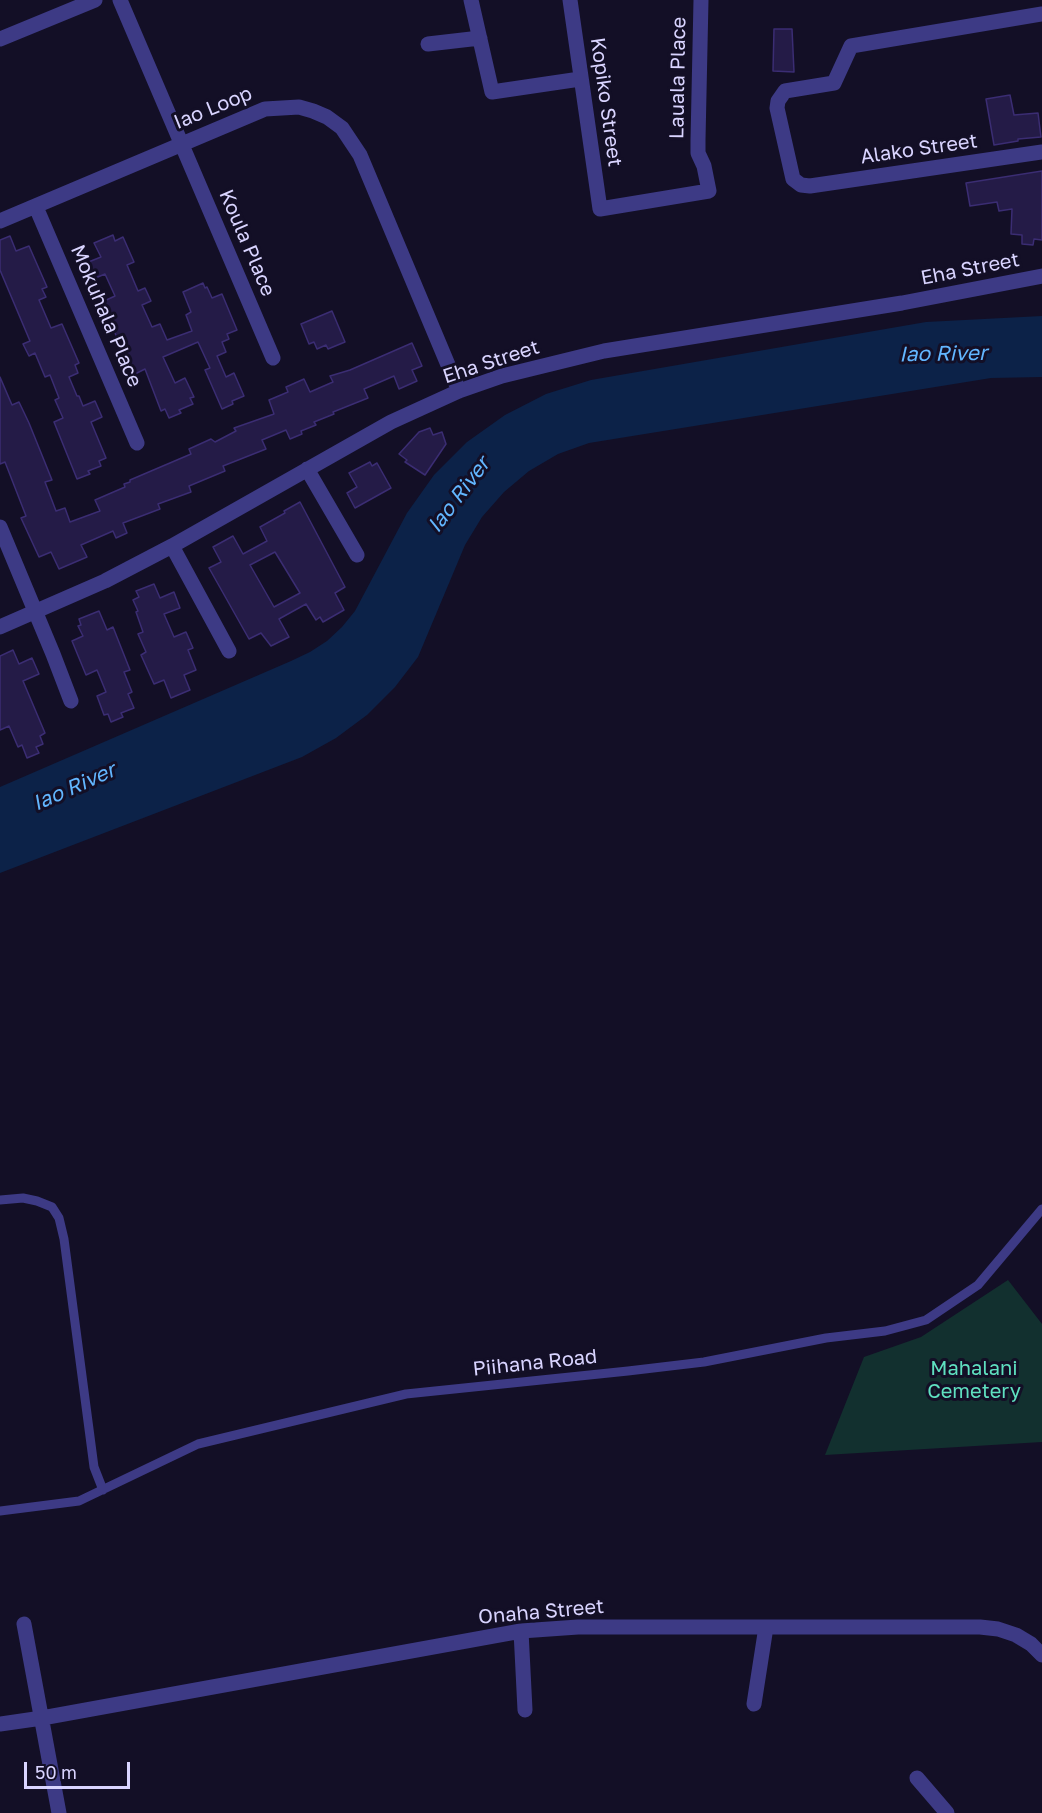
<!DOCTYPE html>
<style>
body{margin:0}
#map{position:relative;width:1042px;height:1813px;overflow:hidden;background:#130f26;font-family:"Golos Text",sans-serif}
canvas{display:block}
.scale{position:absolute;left:24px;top:1762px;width:106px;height:27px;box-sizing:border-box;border:3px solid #d9d4ff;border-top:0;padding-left:8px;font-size:18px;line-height:21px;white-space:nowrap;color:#d9d4ff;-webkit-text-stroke:4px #130f26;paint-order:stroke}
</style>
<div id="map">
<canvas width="1042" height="1813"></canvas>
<div class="scale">50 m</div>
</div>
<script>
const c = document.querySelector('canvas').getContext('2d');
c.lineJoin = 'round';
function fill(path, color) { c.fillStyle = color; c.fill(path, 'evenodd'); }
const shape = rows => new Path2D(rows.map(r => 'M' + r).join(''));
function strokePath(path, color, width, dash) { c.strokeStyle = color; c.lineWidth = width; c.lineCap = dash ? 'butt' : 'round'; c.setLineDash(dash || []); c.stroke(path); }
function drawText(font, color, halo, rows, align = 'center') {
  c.font = font + ' "Golos Text",sans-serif'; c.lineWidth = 6; c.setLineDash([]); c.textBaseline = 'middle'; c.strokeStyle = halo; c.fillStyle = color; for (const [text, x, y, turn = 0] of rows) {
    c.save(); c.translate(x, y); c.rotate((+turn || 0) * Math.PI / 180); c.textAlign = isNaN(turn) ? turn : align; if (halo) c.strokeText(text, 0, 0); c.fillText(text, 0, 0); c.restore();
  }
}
fill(shape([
 [1008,1280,1042,1324,1042,1442,825,1455,864,1357,921,1337]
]), '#12302f');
fill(shape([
 [1042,316,1042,377,991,378,589,443,558,454,529,471,504,492,482,517,465,545,418,657,395,687,367,715,336,738,302,757,0,873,0,787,291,661,310,652,327,641,342,627,355,611,407,513,434,475,467,442,505,415,546,394,591,380,926,322]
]), '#0c2248');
const building = shape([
 [774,29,792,29,794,72,773,71,774,29],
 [1010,95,1014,115,1038,113,1041,137,1018,139,1018,141,994,145,986,99,1010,95],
 [1042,171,1042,240,1034,239,1033,245,1022,244,1022,235,1011,234,1012,209,999,211,997,202,970,206,966,183,1042,171],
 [113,235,115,241,123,237,134,262,127,265,138,291,145,288,151,301,142,305,152,327,160,324,167,340,192,331,186,315,191,312,183,292,203,283,205,288,207,287,212,298,222,294,237,330,227,334,229,339,222,342,226,352,217,356,226,377,234,373,244,396,232,401,233,404,222,409,205,370,210,368,198,342,163,357,175,383,185,378,194,397,190,398,193,404,179,410,181,413,169,418,165,409,161,411,145,369,133,375,109,319,102,302,115,296,105,274,93,279,86,263,101,257,94,243,113,235],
 [10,236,16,251,29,246,47,287,42,289,46,297,39,300,51,328,62,324,79,363,75,365,78,373,69,377,77,396,79,396,83,406,95,401,102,417,91,422,106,458,99,461,101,466,88,471,90,474,77,479,54,422,63,418,55,400,59,398,50,375,45,377,35,353,29,356,23,344,30,341,0,270,0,240,10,236],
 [332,311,345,342,328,349,326,345,317,349,314,342,309,344,301,324,332,311],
 [412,343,422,366,412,370,417,381,399,389,394,376,364,389,368,398,333,412,334,414,314,422,316,425,301,431,302,434,290,439,286,430,262,440,266,449,223,466,225,471,189,486,191,492,158,504,160,509,123,523,127,533,116,538,113,531,81,545,87,557,59,569,51,552,39,557,21,518,26,516,5,462,0,464,0,377,12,405,19,402,29,423,52,480,45,482,56,511,65,508,70,522,100,511,95,500,125,487,124,484,130,482,130,480,191,454,189,449,211,439,215,442,236,431,234,428,274,414,269,400,288,392,286,387,304,379,310,392,333,382,330,376,350,370,412,343],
 [430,428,433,435,442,432,446,444,425,475,405,462,407,460,399,454,419,432,430,428],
 [370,462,372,466,377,463,391,488,355,508,347,493,357,487,349,473,370,462],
 [300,502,345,587,335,593,344,610,323,622,320,617,316,620,306,604,279,619,289,637,271,646,261,633,249,639,209,568,221,562,213,547,233,536,243,554,267,541,260,527,285,513,284,511,300,502],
 [275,552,300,593,274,607,250,565,275,552],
 [154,584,160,598,174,592,180,608,164,614,174,637,186,632,193,648,188,650,196,670,184,675,190,690,171,698,164,680,154,684,141,655,146,652,138,634,143,632,136,612,138,611,133,600,139,597,136,591,154,584],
 [99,611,107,630,113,627,130,670,124,672,132,692,128,694,134,708,121,713,123,717,111,722,108,714,104,715,97,696,106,692,97,670,86,675,72,641,83,636,78,626,81,625,79,619,99,611],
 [13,650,19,664,32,658,39,674,23,681,45,733,40,736,43,744,36,747,39,753,27,758,22,745,18,747,9,726,0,730,0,656,13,650]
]);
fill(building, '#241b47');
strokePath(building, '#3b2d73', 1.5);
strokePath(shape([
 [0,1200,23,1198,37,1201,52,1207,59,1218,64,1239,94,1467,103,1490],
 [0,1511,79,1501,198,1444,406,1394,628,1371,704,1362,826,1338,885,1331,926,1320,978,1285,1042,1209]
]), '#3d3a85', 9);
strokePath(shape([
 [120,0,273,358],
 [471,0,492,92,580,79],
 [570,0,600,209,709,191,704,166,698,153,698,140,701,0],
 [1042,14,851,46,834,83,785,91,778,101,777,108,793,179,801,185,810,186,1042,152],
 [0,39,95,0],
 [428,44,480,38],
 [36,207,137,443],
 [0,221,265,109,299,107,313,111,327,117,342,128,360,155,459,391],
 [307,469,357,555],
 [0,527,53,654,71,701],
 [172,546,229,651],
 [0,627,105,581,172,546,391,422,459,391,502,376,604,351,902,303,1042,276],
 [24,1624,59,1813],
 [521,1631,525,1710],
 [754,1704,766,1627],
 [0,1724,42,1718,521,1631,578,1627,980,1627,998,1629,1016,1635,1031,1644,1042,1655],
 [917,1778,947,1813]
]), '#3d3a85', 15);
drawText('20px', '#d9d4ff', '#130f26', [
 ["Lauala Place",678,78,-89],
 ["Kopiko Street",606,102,82],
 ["Iao Loop",213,108,-22],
 ["Alako Street",919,149,-8],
 ["Koula Place",247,243,67],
 ["Eha Street",970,269,-11],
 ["Mokuhala Place",106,316,67],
 ["Eha Street",491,362,-18],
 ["Piihana Road",535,1363,-6],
 ["Onaha Street",541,1612,-5]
]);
drawText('20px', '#5fe0c0', '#130f26', [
 ["Mahalani",974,1369],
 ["Cemetery",974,1392]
]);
drawText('italic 21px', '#62b6ff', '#130f26', [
 ["Iao River",943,354,-1],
 ["Iao River",459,495,-53],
 ["Iao River",74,787,-24]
]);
</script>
